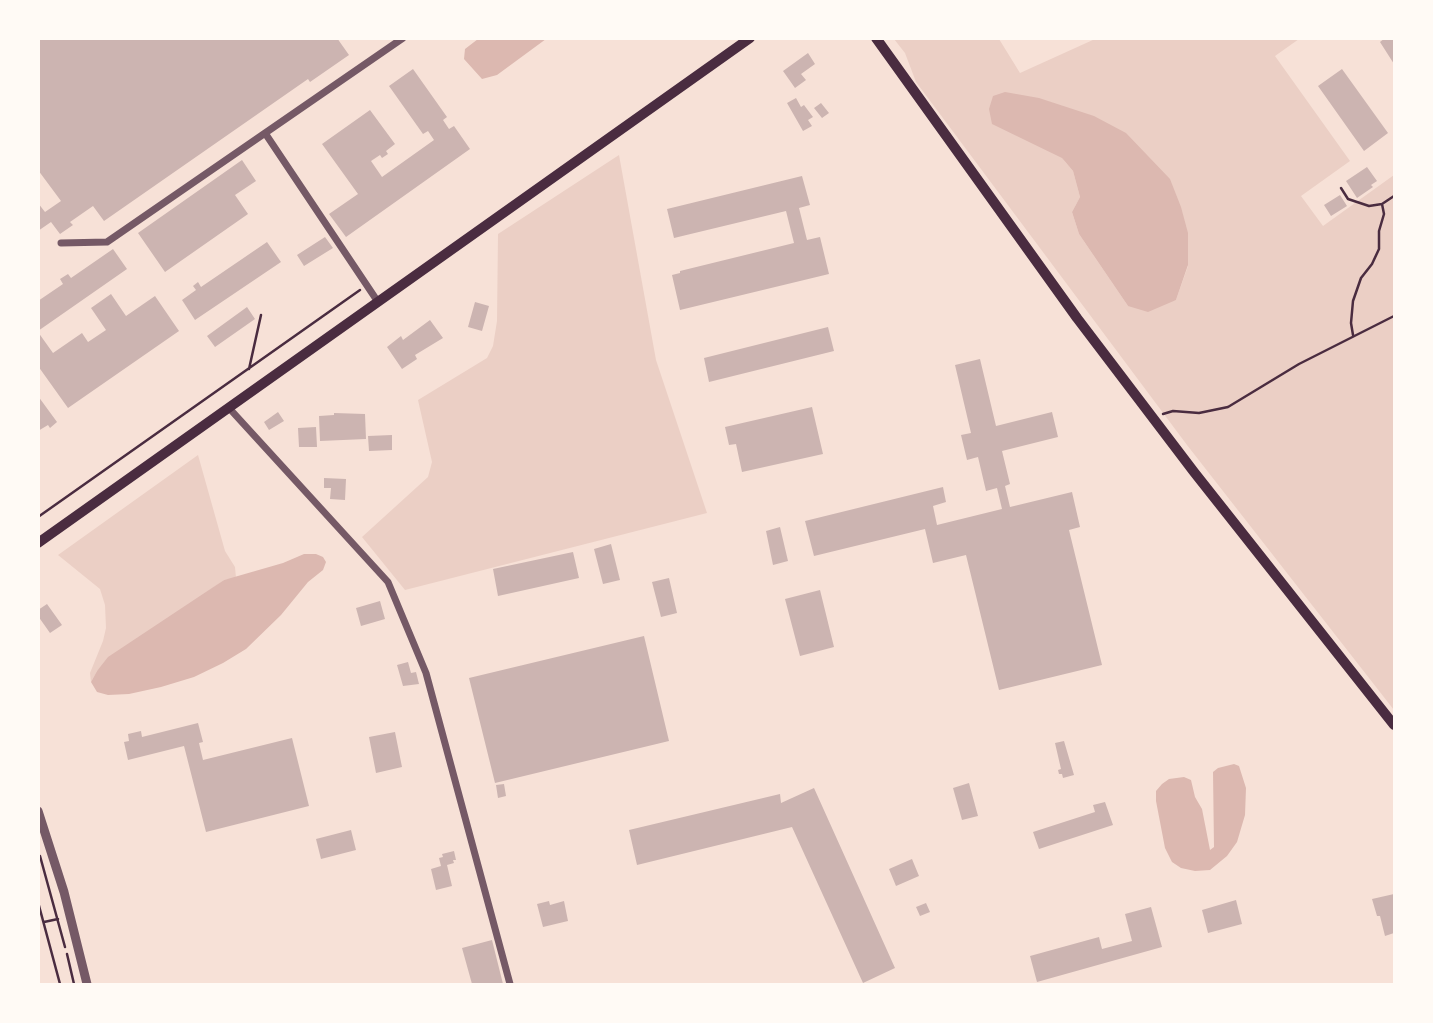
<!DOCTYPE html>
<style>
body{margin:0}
#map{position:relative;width:1433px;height:1023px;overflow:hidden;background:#f7e1d7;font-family:"Asap Condensed",sans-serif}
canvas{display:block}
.frame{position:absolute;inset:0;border:40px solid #fffaf5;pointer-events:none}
</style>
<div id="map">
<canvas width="1433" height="1023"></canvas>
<div class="frame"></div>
</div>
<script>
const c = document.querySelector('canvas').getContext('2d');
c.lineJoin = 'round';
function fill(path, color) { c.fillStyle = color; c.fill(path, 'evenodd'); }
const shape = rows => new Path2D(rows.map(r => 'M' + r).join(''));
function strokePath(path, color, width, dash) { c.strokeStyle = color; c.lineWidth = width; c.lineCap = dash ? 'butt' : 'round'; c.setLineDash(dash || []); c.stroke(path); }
fill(shape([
 [894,39,999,39,1020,73,1095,39,1299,39,1275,56,1350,161,1301,196,1323,226,1394,175,1394,710,1187,445,916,82,905,53],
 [1062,158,1188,266,1176,300,1128,306,1079,234,1072,212,1080,197,1073,171],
 [619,155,656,360,707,513,405,590,362,537,428,477,432,462,418,400,487,358,493,346,497,321,498,234],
 [198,455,225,551,235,567,236,578,224,580,97,671,91,682,90,673,103,641,106,628,105,605,100,589,58,555]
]), '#ebcfc5');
fill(shape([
 [478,39,478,38,546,39,497,75,482,79,464,59,465,49],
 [1005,92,1039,98,1094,116,1126,133,1170,179,1181,207,1188,233,1188,265,1176,300,1148,312,1128,306,1079,234,1072,212,1080,197,1073,171,1062,158,992,124,989,109,993,96],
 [304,554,316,554,323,557,326,562,323,570,308,582,281,615,246,649,223,663,194,677,161,687,129,694,108,695,97,692,91,682,97,671,108,657,224,580,283,563],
 [1234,764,1239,766,1246,788,1245,815,1237,842,1227,856,1210,870,1195,871,1181,868,1172,862,1165,848,1156,801,1156,791,1162,784,1169,779,1184,777,1191,780,1195,797,1202,809,1210,850,1214,847,1213,772,1218,768]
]), '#dcb8b0');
fill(shape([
 [38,38,337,38,349,55,310,82,308,79,104,221,93,206,70,222,73,225,60,234,51,222,38,231,38,203,45,212,61,201,38,170],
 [1385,38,1394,38,1394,64,1380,42],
 [808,53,815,64,801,74,806,80,795,88,783,71],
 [413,69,447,117,443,120,449,129,454,126,470,149,346,237,329,214,358,194,322,144,370,110,395,144,386,151,388,154,382,158,380,155,371,161,382,177,434,140,428,131,423,134,389,86],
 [1342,69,1388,133,1364,151,1318,86],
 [796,98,801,107,804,105,813,117,808,120,812,126,803,131,787,103],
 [821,103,829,113,822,118,814,108],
 [242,160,256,181,235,195,248,214,165,272,138,233],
 [1367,167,1377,181,1371,185,1373,187,1357,198,1346,181],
 [802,176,810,205,799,208,807,240,820,237,829,274,680,310,672,275,680,273,680,271,794,243,786,211,674,238,667,209],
 [1340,195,1347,206,1331,216,1324,205],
 [325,237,333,248,304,266,297,255],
 [267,242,281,262,195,320,182,300,196,290,193,286,198,282,201,287],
 [113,249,127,269,38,331,38,301,63,284,60,279,68,274,71,278],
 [111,294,126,316,155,296,179,331,68,408,38,366,38,332,53,353,82,333,88,342,106,330,91,308],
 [475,302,489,306,482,331,468,327],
 [247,307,255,319,215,347,207,336],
 [430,320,443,338,415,355,417,359,402,369,387,347,401,336,403,340],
 [828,327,834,351,709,382,704,358],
 [980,359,996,426,1052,412,1058,437,1002,451,1010,484,1005,486,1010,507,1072,492,1080,527,1069,530,1102,665,999,690,966,555,933,563,925,529,814,556,805,521,943,487,946,502,933,506,937,525,1002,509,997,488,986,491,978,457,967,460,961,435,971,433,955,365],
 [38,396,57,422,50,428,48,425,38,431],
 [812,407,823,454,742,472,736,444,729,445,725,427],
 [278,412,284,421,269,430,264,422],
 [334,413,365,414,366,439,320,441,319,416,334,415],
 [316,427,317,447,299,447,298,428],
 [392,435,392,450,369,451,368,436],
 [324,478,346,479,345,500,330,499,331,488,324,488],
 [780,527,788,561,773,565,766,531],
 [611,544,620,580,603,584,594,549],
 [573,552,579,578,498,596,493,569],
 [669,578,677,613,661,617,652,582],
 [820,590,834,647,800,656,785,599],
 [380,601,385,619,361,626,356,608],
 [47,604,62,625,50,633,38,616,38,610],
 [644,636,669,741,495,783,469,678],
 [408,662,411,673,416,672,419,684,403,686,397,665],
 [198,723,203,742,199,743,203,760,292,738,309,806,206,832,184,746,128,760,124,742,129,741,128,734,141,731,142,737],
 [395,732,402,767,376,773,369,737],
 [1064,741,1074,775,1063,778,1062,774,1059,774,1058,770,1061,769,1055,743],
 [969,783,978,816,962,820,953,788],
 [504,784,506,796,498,798,496,785],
 [814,788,895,968,863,983,792,827,637,865,629,830,780,794,781,803],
 [1105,802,1113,825,1039,849,1033,832,1095,812,1093,805],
 [351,830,356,850,321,859,316,839],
 [454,851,456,860,453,860,454,863,447,865,452,886,436,890,431,869,441,866,439,858,443,857,442,854],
 [912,859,919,876,896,886,889,869],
 [1394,894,1394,933,1385,936,1380,916,1377,916,1372,899],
 [1236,900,1242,924,1208,933,1202,910],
 [549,901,550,905,564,901,568,921,543,927,537,904],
 [926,903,930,912,920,916,916,907],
 [1151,907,1162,947,1037,982,1030,956,1099,937,1102,949,1132,941,1125,914],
 [492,940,503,984,472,984,462,948]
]), '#ccb4b1');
strokePath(shape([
 [1341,188,1348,199,1369,206,1382,204,1394,196],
 [1353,335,1351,323,1353,301,1361,278,1372,264,1379,249,1379,231,1384,214,1382,204],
 [249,369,261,315],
 [1163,414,1173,411,1199,413,1228,407,1299,364,1394,316],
 [38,517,360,290],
 [40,856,65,947],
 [38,902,60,984],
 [44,922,58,919],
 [67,954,74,984]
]), '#4a2c40', 2.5);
strokePath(shape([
 [265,133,378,302],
 [61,243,107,242,403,38],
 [229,408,388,582,426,673,510,984]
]), '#755966', 7);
strokePath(shape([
 [38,811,64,892,87,984]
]), '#755966', 9);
strokePath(shape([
 [38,543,750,38]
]), '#4a2c40', 10);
strokePath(shape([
 [876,38,1077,318,1194,472,1394,725]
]), '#4a2c40', 10);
</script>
